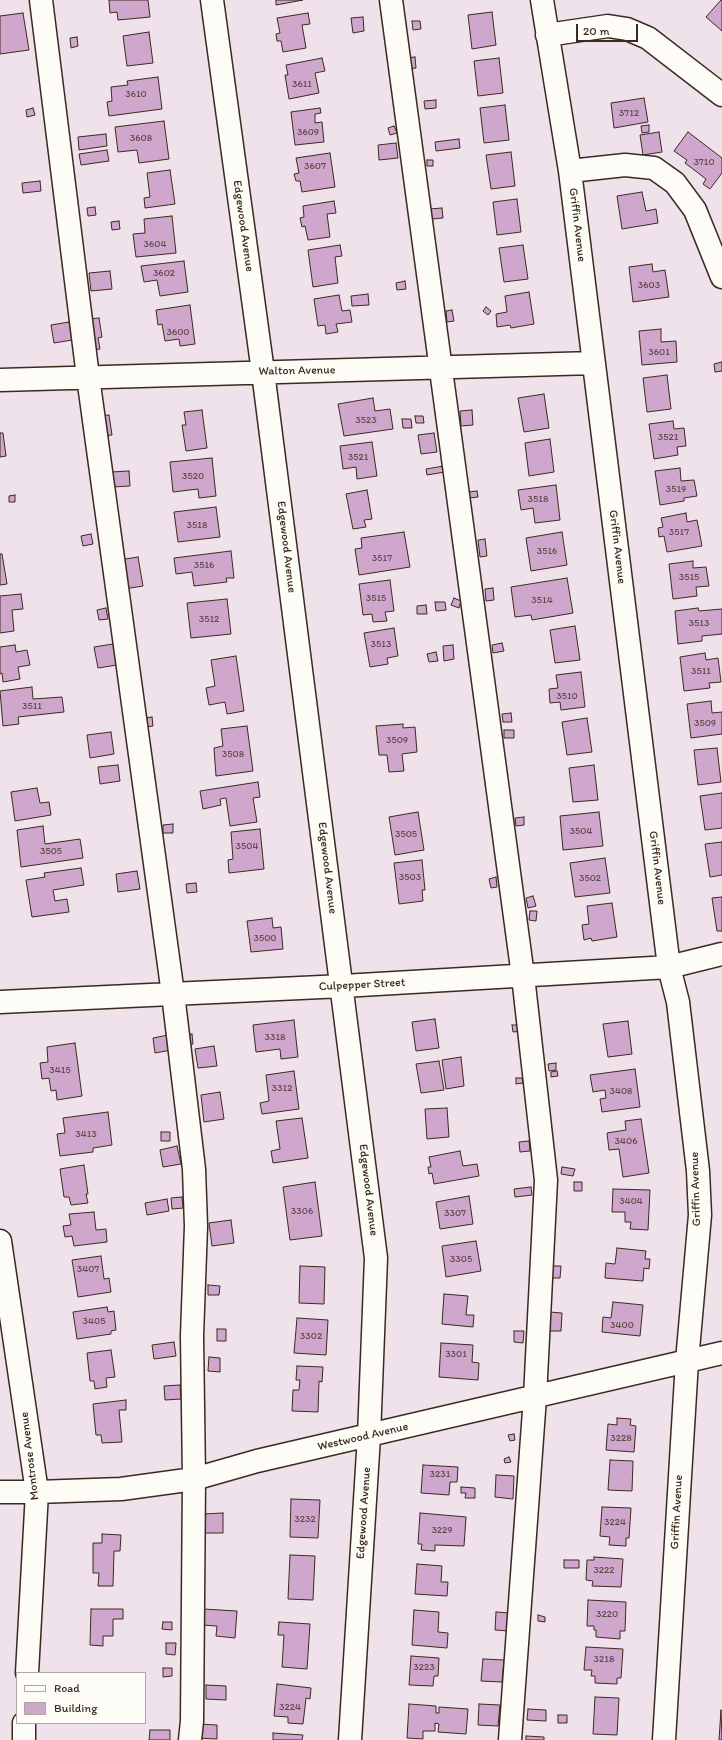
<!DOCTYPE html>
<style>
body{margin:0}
#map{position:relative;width:722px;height:1740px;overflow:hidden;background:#efe2ea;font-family:Itim,sans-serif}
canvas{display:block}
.legend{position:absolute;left:16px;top:1672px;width:130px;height:52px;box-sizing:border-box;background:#fdfcf7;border:1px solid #afa8a0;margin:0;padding:5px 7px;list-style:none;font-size:12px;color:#3b2a1e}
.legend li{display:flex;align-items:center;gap:8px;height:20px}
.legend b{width:20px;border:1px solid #afa8a0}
.scale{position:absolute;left:576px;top:24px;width:62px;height:18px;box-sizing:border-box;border:2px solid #3b2a1e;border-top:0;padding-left:5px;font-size:12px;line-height:14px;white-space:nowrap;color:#3b2a1e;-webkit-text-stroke:3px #fdfcf7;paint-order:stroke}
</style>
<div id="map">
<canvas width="722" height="1740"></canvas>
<ul class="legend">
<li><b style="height:5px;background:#fdfcf7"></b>Road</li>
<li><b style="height:11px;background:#cfa7cd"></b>Building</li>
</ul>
<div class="scale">20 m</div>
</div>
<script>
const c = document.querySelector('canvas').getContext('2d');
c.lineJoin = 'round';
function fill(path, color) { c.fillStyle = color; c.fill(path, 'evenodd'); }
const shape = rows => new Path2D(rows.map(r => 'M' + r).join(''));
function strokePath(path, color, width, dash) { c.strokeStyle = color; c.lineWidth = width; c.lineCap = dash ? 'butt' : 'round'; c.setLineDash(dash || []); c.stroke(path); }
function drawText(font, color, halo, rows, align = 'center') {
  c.font = font + ' Itim,sans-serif'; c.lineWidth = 3; c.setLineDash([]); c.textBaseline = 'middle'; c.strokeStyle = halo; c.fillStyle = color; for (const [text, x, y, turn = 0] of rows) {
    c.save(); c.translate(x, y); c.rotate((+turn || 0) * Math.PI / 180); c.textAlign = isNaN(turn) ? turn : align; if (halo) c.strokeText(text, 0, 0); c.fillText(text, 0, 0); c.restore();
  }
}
const building = shape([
 [109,0,148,0,150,17,118,20,117,12,110,13,109,0],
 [276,0,303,0,276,5,276,0],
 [721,0,722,0,722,31,706,17,721,0],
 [492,12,496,45,472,49,468,15,492,12],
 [23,13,29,50,0,54,0,16,23,13],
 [308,13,310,24,302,25,306,48,283,52,281,41,277,41,276,34,280,33,277,18,308,13],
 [363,17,364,31,353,33,351,18,363,17],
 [412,21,420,21,421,29,413,30,412,21],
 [149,32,153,63,127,66,123,36,149,32],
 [77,37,78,46,71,48,70,38,77,37],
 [415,57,416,68,407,69,406,58,415,57],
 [322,58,325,71,315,73,319,93,289,99,285,75,288,75,286,65,322,58],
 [499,58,503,93,478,96,474,61,499,58],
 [158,77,162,109,109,116,107,102,112,101,111,87,128,85,127,81,158,77],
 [644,98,648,122,614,128,611,103,644,98],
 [436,100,436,108,425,109,424,101,436,100],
 [505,105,509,140,484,143,480,108,505,105],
 [33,108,35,115,27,117,26,110,33,108],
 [320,108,321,113,315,114,315,123,322,122,324,142,295,145,291,112,320,108],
 [164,121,169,159,139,163,137,150,118,152,115,127,164,121],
 [649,125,649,132,642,133,641,126,649,125],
 [394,126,397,133,390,135,388,128,394,126],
 [659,132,662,152,643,155,640,135,659,132],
 [688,132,722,158,722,173,710,189,703,184,706,179,685,163,687,160,674,151,688,132],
 [106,134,107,146,79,150,78,137,106,134],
 [459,139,460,148,436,151,435,142,459,139],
 [396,143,398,158,379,160,378,145,396,143],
 [107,150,109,161,81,165,79,154,107,150],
 [511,152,515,186,491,189,486,155,511,152],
 [330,153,335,187,302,192,300,181,296,181,294,174,299,173,296,158,330,153],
 [427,160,433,160,433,166,427,166,427,160],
 [170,170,175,204,145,208,144,198,150,197,147,173,170,170],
 [40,181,41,191,23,193,22,183,40,181],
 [642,192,646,211,656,209,658,223,622,229,617,196,642,192],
 [517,199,521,232,497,235,493,202,517,199],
 [334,201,336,213,327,214,330,237,308,240,305,226,302,227,300,218,304,217,303,206,334,201],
 [95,207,96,215,88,216,87,208,95,207],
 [442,208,443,218,431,219,430,209,442,208],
 [172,216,176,253,136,257,133,234,145,233,144,219,172,216],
 [119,221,120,229,112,230,111,222,119,221],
 [340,245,342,256,335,257,338,283,313,287,308,250,340,245],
 [523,245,528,279,504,282,499,248,523,245],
 [184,261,188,292,160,296,157,280,144,282,141,266,184,261],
 [652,264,653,272,665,270,669,297,633,302,629,267,652,264],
 [110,271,112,289,91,291,89,273,110,271],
 [405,281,406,289,397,290,396,283,405,281],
 [529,292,534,324,511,328,510,325,497,327,496,314,507,312,505,296,529,292],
 [368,294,369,305,352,306,351,296,368,294],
 [339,295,342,311,350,310,352,322,336,324,338,332,326,334,325,325,318,326,314,299,339,295],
 [190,305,195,344,180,346,179,339,165,341,162,324,158,325,156,310,190,305],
 [486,307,491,311,488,315,483,311,486,307],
 [452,310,454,321,447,322,446,311,452,310],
 [99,318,102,337,98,338,100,349,92,350,88,319,99,318],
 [69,322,72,340,54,343,51,325,69,322],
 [661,329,661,342,676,341,677,362,642,365,639,331,661,329],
 [722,362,722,371,715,372,714,364,722,362],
 [667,375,671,409,647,412,643,378,667,375],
 [544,394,549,428,524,432,518,398,544,394],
 [373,398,375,411,390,409,393,429,344,436,338,404,373,398],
 [202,410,207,448,186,451,182,425,186,425,184,412,202,410],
 [472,410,473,425,461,426,460,411,472,410],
 [109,415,112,435,103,436,100,416,109,415],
 [415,416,423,416,424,423,416,423,415,416],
 [402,419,411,419,412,428,403,428,402,419],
 [673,421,674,429,684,428,686,446,677,447,678,455,654,459,649,424,673,421],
 [0,433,3,433,6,456,0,457,0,433],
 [434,433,437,452,421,454,418,435,434,433],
 [550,439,554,472,529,476,525,443,550,439],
 [372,442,377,476,357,479,356,467,343,469,340,446,372,442],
 [212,458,216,496,199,498,198,489,173,492,170,462,212,458],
 [444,466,445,472,427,475,426,469,444,466],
 [680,468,681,481,694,480,697,496,684,498,684,501,660,505,655,471,680,468],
 [129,471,130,486,112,487,111,472,129,471],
 [556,485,560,520,535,523,533,508,521,510,518,490,556,485],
 [367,490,372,519,364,520,366,527,353,529,346,494,367,490],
 [477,491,478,497,470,498,469,492,477,491],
 [15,495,15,502,9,502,9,496,15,495],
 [216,507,220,537,178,542,174,512,216,507],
 [686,513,687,522,697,520,702,546,667,552,664,536,659,537,658,528,663,527,661,518,686,513],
 [404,532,410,567,359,575,355,549,362,548,361,538,404,532],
 [562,532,567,565,531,571,526,538,562,532],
 [91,534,93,544,83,546,81,536,91,534],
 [485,539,487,556,480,557,478,540,485,539],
 [231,551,234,578,226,578,227,582,194,586,192,572,176,574,174,558,231,551],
 [0,554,2,554,7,584,0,585,0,554],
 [138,557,143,586,124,589,119,560,138,557],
 [693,561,693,568,706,567,709,586,696,587,697,596,673,599,669,564,693,561],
 [567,578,573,613,532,620,531,615,515,617,511,587,567,578],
 [390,580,394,611,385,612,387,621,373,622,372,614,363,615,359,584,390,580],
 [493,588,494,600,486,601,485,589,493,588],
 [21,594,23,609,12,610,14,631,0,633,0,596,21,594],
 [454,598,461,601,459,608,451,605,454,598],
 [227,599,231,634,191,638,187,603,227,599],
 [435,602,445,602,446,610,436,611,435,602],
 [426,605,427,614,417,614,417,606,426,605],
 [106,608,108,619,99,620,97,610,106,608],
 [698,608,699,611,722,609,722,634,702,636,702,641,678,644,675,611,698,608],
 [575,626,580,660,555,663,550,630,575,626],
 [394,628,398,656,387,658,388,664,370,667,364,633,394,628],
 [502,643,504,651,493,653,492,645,502,643],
 [113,644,117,665,98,668,94,647,113,644],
 [15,645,16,652,27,650,30,665,18,667,20,679,3,682,2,673,0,674,0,647,15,645],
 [453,645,454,659,444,661,443,646,453,645],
 [436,652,438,661,429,662,427,654,436,652],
 [705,653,706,660,718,658,721,682,709,683,710,688,684,691,680,657,705,653],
 [236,656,244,711,227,714,225,702,209,705,206,688,215,686,211,660,236,656],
 [581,672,585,707,561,710,560,702,550,703,549,689,558,688,556,675,581,672],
 [32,687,33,699,62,697,64,712,18,717,19,724,3,726,0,691,32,687],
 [711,701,712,713,722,712,722,734,691,738,687,704,711,701],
 [511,713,512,722,503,722,502,714,511,713],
 [152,717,153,726,146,727,145,718,152,717],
 [587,718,592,752,567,755,562,722,587,718],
 [403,724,403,728,415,727,417,752,402,754,404,771,389,772,387,755,379,755,376,726,403,724],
 [247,726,253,771,216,776,214,748,223,746,221,729,247,726],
 [504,730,514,730,514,738,504,738,504,730],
 [111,732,114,754,90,758,87,735,111,732],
 [717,748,721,782,698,785,694,750,717,748],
 [118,765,120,781,100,784,98,767,118,765],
 [594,765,598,800,573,802,569,768,594,765],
 [258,782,260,797,253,798,257,822,230,826,226,798,220,799,221,805,203,809,200,791,258,782],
 [37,788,40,803,49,802,51,815,15,821,11,792,37,788],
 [722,793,722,828,705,830,700,796,722,793],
 [418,812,424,850,395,855,389,817,418,812],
 [599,812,603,846,563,850,560,816,599,812],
 [524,817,524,825,516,826,515,818,524,817],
 [173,824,173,833,163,833,163,825,173,824],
 [43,826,45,844,80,839,83,858,21,867,17,830,43,826],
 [260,829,264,869,229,873,228,860,233,859,231,832,260,829],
 [722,842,722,875,710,877,705,844,722,842],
 [605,858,610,893,575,897,570,863,605,858],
 [422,860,425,890,422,890,423,901,399,904,394,863,422,860],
 [81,868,84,885,53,890,55,901,67,899,69,912,32,917,26,880,45,877,44,873,81,868],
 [137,871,140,889,118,892,116,874,137,871],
 [496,877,497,887,491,888,489,879,496,877],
 [196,883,197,892,187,893,186,884,196,883],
 [533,896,536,906,528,908,526,898,533,896],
 [722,897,722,931,717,931,712,898,722,897],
 [612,903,617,937,592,941,591,938,584,940,582,925,589,924,587,906,612,903],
 [530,911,537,911,536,921,529,920,530,911],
 [272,918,273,928,281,927,283,949,251,952,247,921,272,918],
 [435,1019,439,1048,416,1051,412,1022,435,1019],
 [294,1020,298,1057,281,1059,280,1049,256,1052,253,1025,294,1020],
 [628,1021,632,1054,608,1057,603,1024,628,1021],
 [512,1025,521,1025,522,1031,513,1032,512,1025],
 [192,1034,193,1044,184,1045,183,1035,192,1034],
 [168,1035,171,1050,155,1053,153,1038,168,1035],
 [75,1043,82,1096,57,1100,56,1090,51,1091,49,1078,42,1079,40,1063,48,1062,47,1047,75,1043],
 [214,1046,217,1066,198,1068,195,1049,214,1046],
 [461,1057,464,1086,446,1089,442,1060,461,1057],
 [439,1061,444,1090,421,1093,416,1064,439,1061],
 [556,1063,556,1070,549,1071,548,1064,556,1063],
 [635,1069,640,1107,602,1112,600,1099,606,1098,605,1090,593,1092,590,1075,635,1069],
 [294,1071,299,1109,262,1114,260,1103,269,1101,266,1075,294,1071],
 [557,1071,558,1076,551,1077,551,1072,557,1071],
 [516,1078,522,1078,523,1083,516,1084,516,1078],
 [220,1092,224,1119,204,1122,201,1095,220,1092],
 [447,1108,449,1137,427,1139,425,1109,447,1108],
 [108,1112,112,1145,93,1148,93,1152,60,1156,57,1134,65,1133,63,1118,108,1112],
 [302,1118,308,1158,273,1163,271,1151,280,1149,276,1121,302,1118],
 [641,1119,649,1173,623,1177,619,1149,609,1150,607,1133,626,1130,625,1121,641,1119],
 [161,1132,170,1132,170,1141,161,1141,161,1132],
 [529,1141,530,1151,520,1152,519,1142,529,1141],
 [177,1146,181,1164,163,1167,160,1150,177,1146],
 [460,1151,463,1166,477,1164,479,1176,434,1184,432,1173,429,1174,428,1167,431,1167,429,1157,460,1151],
 [84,1165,88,1194,86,1194,88,1203,71,1205,69,1197,64,1197,60,1169,84,1165],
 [562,1167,575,1169,573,1176,561,1174,562,1167],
 [315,1182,322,1236,290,1240,283,1187,315,1182],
 [574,1182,582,1182,582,1191,574,1191,574,1182],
 [531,1187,532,1195,515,1197,514,1189,531,1187],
 [613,1189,650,1190,648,1230,630,1229,631,1222,625,1222,625,1212,612,1212,613,1189],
 [469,1196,473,1224,440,1229,436,1202,469,1196],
 [182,1197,183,1208,172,1209,171,1198,182,1197],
 [167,1199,169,1211,147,1215,145,1203,167,1199],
 [94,1212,96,1230,106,1229,107,1242,74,1246,72,1236,65,1237,63,1226,71,1225,69,1214,94,1212],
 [231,1220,234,1243,212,1246,209,1223,231,1220],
 [476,1241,481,1271,446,1277,442,1246,476,1241],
 [617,1248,646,1251,645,1259,650,1259,649,1269,644,1268,643,1281,605,1278,606,1263,615,1264,617,1248],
 [101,1256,104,1279,109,1278,111,1292,78,1297,72,1260,101,1256],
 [300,1266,325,1267,324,1304,299,1303,300,1266],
 [552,1266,561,1266,560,1278,552,1278,552,1266],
 [208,1285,220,1286,219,1295,208,1295,208,1285],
 [444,1294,468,1296,466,1315,474,1315,473,1327,442,1324,444,1294],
 [613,1302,643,1305,640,1336,602,1332,603,1317,611,1318,613,1302],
 [107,1307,108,1312,114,1311,116,1330,111,1331,111,1334,77,1339,73,1312,107,1307],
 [549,1312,562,1313,561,1331,548,1331,549,1312],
 [297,1318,328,1320,326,1355,294,1353,297,1318],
 [217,1329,226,1329,226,1341,217,1341,217,1329],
 [514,1331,524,1331,523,1343,514,1342,514,1331],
 [174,1342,176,1356,154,1359,152,1345,174,1342],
 [441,1343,473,1345,472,1362,479,1363,478,1380,439,1377,441,1343],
 [111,1350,115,1377,106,1378,107,1387,95,1389,94,1381,90,1381,87,1353,111,1350],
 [209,1357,220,1358,220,1372,208,1371,209,1357],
 [297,1366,323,1367,322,1382,319,1381,318,1412,292,1411,293,1390,299,1390,300,1380,296,1380,297,1366],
 [180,1385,181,1399,165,1400,164,1386,180,1385],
 [126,1400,126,1410,119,1410,122,1442,102,1443,101,1435,96,1435,93,1404,126,1400],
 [617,1418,631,1419,630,1425,636,1426,634,1452,606,1450,608,1424,617,1425,617,1418],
 [514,1434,515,1440,510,1441,508,1435,514,1434],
 [509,1457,511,1462,505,1463,504,1459,509,1457],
 [610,1460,633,1461,632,1491,608,1490,610,1460],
 [423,1465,458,1467,457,1482,450,1482,449,1495,421,1493,423,1465],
 [496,1475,514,1476,513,1499,495,1497,496,1475],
 [461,1487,475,1488,475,1498,465,1498,466,1493,461,1493,461,1487],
 [291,1499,320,1500,318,1538,290,1537,291,1499],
 [602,1507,631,1508,629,1538,626,1538,626,1546,609,1545,610,1537,600,1536,602,1507],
 [223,1513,223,1533,204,1533,203,1514,223,1513],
 [420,1513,466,1517,464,1546,435,1545,435,1551,421,1550,422,1544,418,1544,420,1513],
 [102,1534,121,1535,120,1551,114,1551,113,1586,98,1586,99,1573,93,1573,93,1543,102,1543,102,1534],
 [290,1555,315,1556,313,1600,288,1599,290,1555],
 [594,1557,623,1559,621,1587,592,1586,593,1581,586,1580,587,1560,594,1560,594,1557],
 [564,1560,579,1560,579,1568,564,1568,564,1560],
 [417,1564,442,1566,441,1582,448,1582,447,1596,415,1594,417,1564],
 [588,1600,626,1602,625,1631,620,1631,620,1639,596,1637,596,1630,594,1630,594,1626,587,1626,588,1600],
 [91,1609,123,1609,123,1619,113,1619,113,1636,103,1636,103,1646,90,1645,91,1609],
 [203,1609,237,1611,235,1638,216,1636,217,1626,202,1625,203,1609],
 [414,1610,439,1612,438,1632,448,1633,447,1648,412,1645,414,1610],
 [496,1612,510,1613,508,1631,495,1630,496,1612],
 [538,1615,545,1617,545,1622,538,1621,538,1615],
 [163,1622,172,1622,172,1630,162,1629,163,1622],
 [279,1622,310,1624,307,1669,282,1667,284,1635,278,1635,279,1622],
 [166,1643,176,1643,175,1655,166,1654,166,1643],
 [586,1647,623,1649,621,1678,617,1678,617,1684,595,1683,595,1676,591,1676,592,1670,584,1670,586,1647],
 [411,1656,439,1658,438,1676,434,1676,433,1686,409,1685,411,1656],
 [483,1659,504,1660,502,1682,481,1681,483,1659],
 [163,1668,172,1668,172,1676,163,1677,163,1668],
 [277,1684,311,1688,310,1699,306,1698,303,1724,288,1723,288,1717,274,1716,277,1684],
 [206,1685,226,1686,226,1700,206,1699,206,1685],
 [595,1697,619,1698,617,1735,593,1734,595,1697],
 [409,1704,436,1706,436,1713,439,1713,439,1707,468,1709,466,1734,438,1732,439,1724,435,1723,435,1731,423,1731,423,1739,407,1738,409,1704],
 [479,1704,500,1705,498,1726,478,1725,479,1704],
 [528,1709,546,1710,546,1721,527,1720,528,1709],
 [721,1710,722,1740,719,1740,721,1710],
 [558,1715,567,1715,567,1723,558,1723,558,1715],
 [198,1724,217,1725,217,1739,197,1738,198,1724],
 [150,1730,170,1730,170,1740,149,1740,150,1730],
 [273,1733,303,1735,302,1740,273,1740,273,1733],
 [526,1736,544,1737,544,1740,526,1740,526,1736]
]);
fill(building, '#cfa7cd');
strokePath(building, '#3b2a1e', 1);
const minor = shape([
 [41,0,88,377,173,994,194,1169,196,1226,192,1336,194,1479,192,1721,190,1740],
 [212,0,263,372,376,1258,369,1436,350,1740],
 [391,0,523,976,546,1180,535,1397,510,1740],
 [542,0,570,171,669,967,678,1002,698,1171,700,1215,687,1361,664,1740],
 [547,35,608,26,627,29,648,38,722,95],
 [570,171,625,165,654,168,675,183,695,210,722,277],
 [0,380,594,363],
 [0,1002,343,986,669,967,722,954],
 [0,1241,37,1492,27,1673],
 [0,1492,37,1492,121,1489,194,1479,257,1461,722,1353],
 [24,1740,24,1723]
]);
strokePath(minor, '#3b2a1e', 25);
strokePath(minor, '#fdfcf7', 22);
drawText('10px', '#60494a', null, [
 ["3611",302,84],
 ["3610",136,94],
 ["3712",629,113],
 ["3609",308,132],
 ["3608",141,138],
 ["3710",704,162],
 ["3607",315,166],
 ["3604",155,244],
 ["3602",164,273],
 ["3603",649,285],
 ["3600",178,332],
 ["3601",659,352],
 ["3523",366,420],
 ["3521",668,437],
 ["3521",358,457],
 ["3520",193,476],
 ["3519",676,489],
 ["3518",538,499],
 ["3518",197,525],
 ["3517",679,532],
 ["3516",547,551],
 ["3517",382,558],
 ["3516",204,565],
 ["3515",689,577],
 ["3515",376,598],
 ["3514",542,600],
 ["3512",209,619],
 ["3513",699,623],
 ["3513",381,644],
 ["3511",701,671],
 ["3510",567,696],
 ["3511",32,706],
 ["3509",705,723],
 ["3509",397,740],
 ["3508",233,754],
 ["3504",581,831],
 ["3505",406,834],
 ["3504",247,846],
 ["3505",51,851],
 ["3503",410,877],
 ["3502",590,878],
 ["3500",265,938],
 ["3318",275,1037],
 ["3415",60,1070],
 ["3312",282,1088],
 ["3408",621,1091],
 ["3413",86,1134],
 ["3406",626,1141],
 ["3404",631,1201],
 ["3306",302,1211],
 ["3307",455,1213],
 ["3305",461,1259],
 ["3407",88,1269],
 ["3405",94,1321],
 ["3400",622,1325],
 ["3302",311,1336],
 ["3301",456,1354],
 ["3228",621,1438],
 ["3231",440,1474],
 ["3232",305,1519],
 ["3224",615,1522],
 ["3229",442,1530],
 ["3222",604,1570],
 ["3220",607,1614],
 ["3218",604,1659],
 ["3223",424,1667],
 ["3224",290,1707]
]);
drawText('12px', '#3b2a1e', '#fdfcf7', [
 ["Griffin Avenue",577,225,83],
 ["Edgewood Avenue",243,226,82],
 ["Walton Avenue",297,371,-1],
 ["Edgewood Avenue",286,547,83],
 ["Griffin Avenue",617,547,83],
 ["Edgewood Avenue",327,868,83],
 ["Griffin Avenue",657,868,83],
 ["Culpepper Street",362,985,-3],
 ["Griffin Avenue",696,1189,-92],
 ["Edgewood Avenue",368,1190,83],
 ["Westwood Avenue",363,1437,-13],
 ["Montrose Avenue",30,1456,-97],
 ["Griffin Avenue",677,1512,-87],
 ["Edgewood Avenue",364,1513,-86]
]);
</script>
